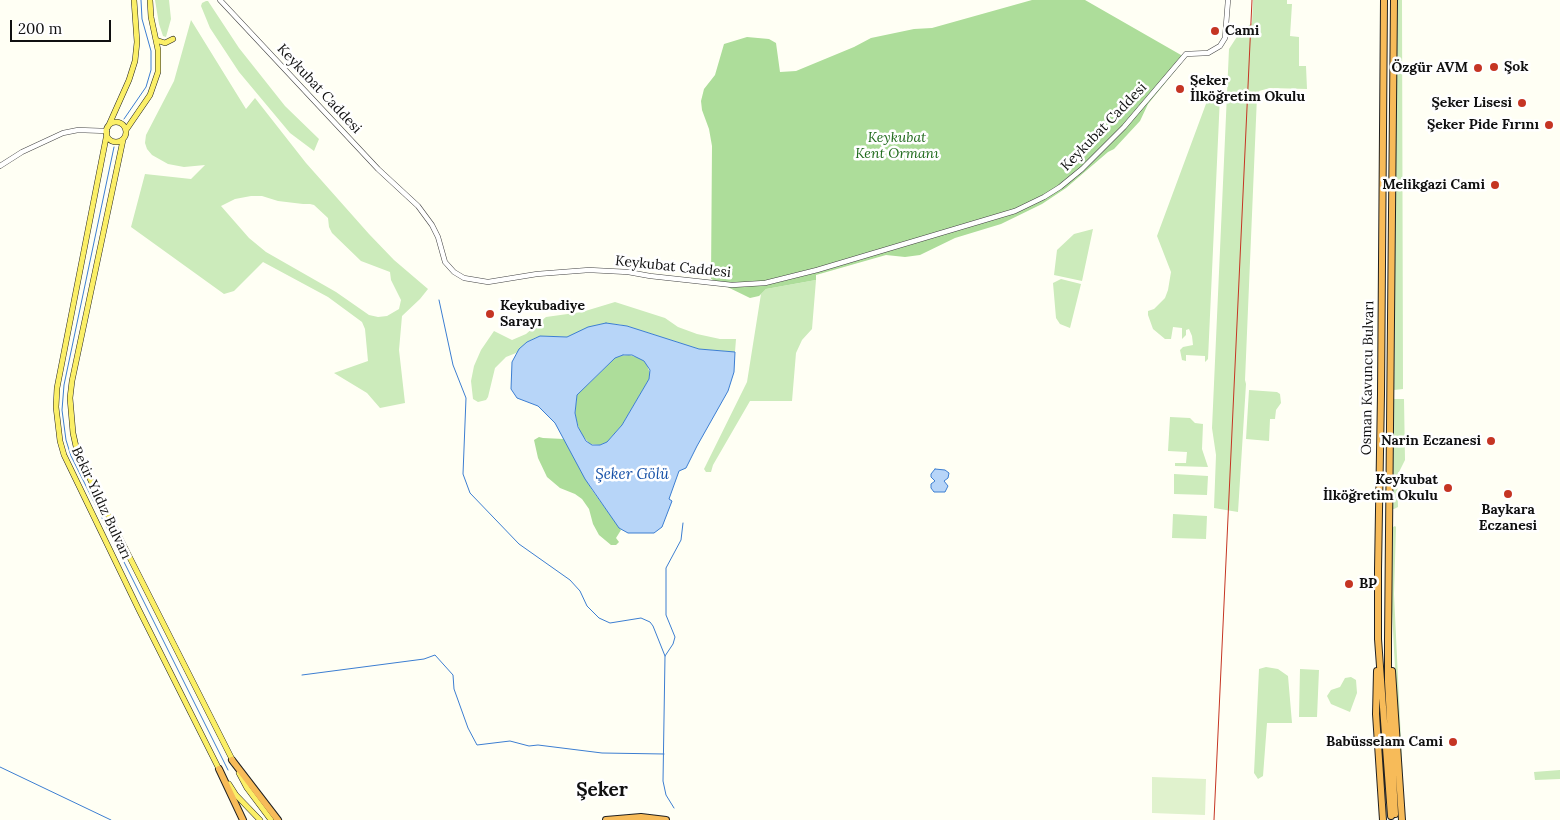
<!DOCTYPE html>
<meta charset="utf-8">
<style>
body{margin:0}
#map{position:relative;width:1560px;height:820px;overflow:hidden;background:#fffff4;font-family:Lora,serif}
canvas{display:block}
.scale{position:absolute;left:10px;top:20px;width:101px;height:22px;box-sizing:border-box;border:2px solid #101010;border-top:0;padding-left:6px;font-size:15px;line-height:18px;white-space:nowrap;color:#101010;-webkit-text-stroke:4px #fff;paint-order:stroke}
</style>
<div id="map">
<canvas width="1560" height="820"></canvas>
<div class="scale">200 m</div>
</div>
<script>
const c = document.querySelector('canvas').getContext('2d');
c.lineJoin = 'round';
function fill(path, color) { c.fillStyle = color; c.fill(path, 'evenodd'); }
const shape = rows => new Path2D(rows.map(r => 'M' + r).join(''));
function strokePath(path, color, width, dash) { c.strokeStyle = color; c.lineWidth = width; c.lineCap = dash ? 'butt' : 'round'; c.setLineDash(dash || []); c.stroke(path); }
function drawText(font, color, halo, rows, align = 'center') {
  c.font = font + ' Lora,serif'; c.lineWidth = 5; c.setLineDash([]); c.textBaseline = 'middle'; c.strokeStyle = halo; c.fillStyle = color; for (const [text, x, y, turn = 0] of rows) {
    c.save(); c.translate(x, y); c.rotate((+turn || 0) * Math.PI / 180); c.textAlign = isNaN(turn) ? turn : align; if (halo) c.strokeText(text, 0, 0); c.fillText(text, 0, 0); c.restore();
  }
}
fill(shape([
 [155,0,169,0,171,19,166,37,163,36,159,24],
 [1253,0,1287,0,1287,4,1292,4,1290,36,1299,37,1299,66,1306,66,1307,89,1270,88,1259,91,1257,96,1245,380,1246,384,1238,512,1214,508,1216,455,1212,428,1229,49,1240,32,1252,23],
 [1397,0,1402,0,1403,389,1394,390],
 [206,1,208,1,239,48,285,106,319,139,314,151,290,133,239,72,210,28,201,6,202,3],
 [191,20,246,109,255,98,306,163,369,234,394,260,428,289,420,299,402,316,399,350,405,403,380,408,367,393,334,373,368,361,365,329,362,322,328,297,263,262,234,291,224,294,131,227,145,174,191,179,205,165,184,167,168,164,152,155,147,149,145,143,146,135,174,81],
 [251,196,262,196,278,201,303,204,310,204,314,205,328,218,329,227,332,233,361,261,390,272,391,280,401,300,399,309,387,316,378,317,369,315,336,292,266,252,249,238,221,206,235,199],
 [1210,93,1220,96,1208,359,1205,362,1205,356,1186,355,1186,361,1182,360,1180,350,1183,347,1193,345,1192,336,1189,329,1186,330,1186,335,1182,339,1182,328,1173,327,1171,339,1165,339,1153,329,1148,315,1148,311,1154,309,1165,298,1168,290,1171,272,1157,236],
 [1093,229,1082,281,1054,275,1057,250,1074,234],
 [1061,279,1081,284,1070,328,1060,324,1056,318,1053,283],
 [816,280,812,329,802,340,796,353,792,401,750,401,713,465,711,472,706,472,704,469,747,382,761,294,766,289],
 [615,302,665,318,678,327,697,334,720,339,736,339,735,352,699,349,627,326,617,324,601,324,584,329,578,334,567,337,544,336,537,337,527,342,516,353,506,357,495,368,488,397,486,400,478,402,473,399,471,381,474,366,481,350,494,331,512,340,526,334,546,317,582,312],
 [1249,390,1277,392,1280,394,1281,403,1276,410,1275,419,1270,419,1269,441,1246,439],
 [1393,399,1404,399,1405,460,1397,476,1398,507,1394,509,1392,509],
 [1170,417,1190,418,1195,423,1203,424,1202,449,1208,467,1175,466,1175,463,1186,463,1187,452,1168,451],
 [1174,474,1208,476,1207,495,1174,494],
 [1173,514,1207,516,1206,539,1172,538],
 [1395,526,1396,527,1394,594,1404,803,1402,803,1391,591,1393,527],
 [1266,667,1278,669,1288,676,1292,723,1267,723,1263,776,1258,779,1254,773,1259,669],
 [1300,669,1319,670,1317,717,1299,717],
 [1351,677,1356,680,1357,693,1350,712,1331,704,1327,696,1331,690,1340,687,1345,678],
 [1560,770,1560,779,1535,780,1534,772]
]), '#ccebbb');
fill(shape([
 [1032,0,1085,0,1181,55,1184,60,1148,104,1140,121,1114,149,1108,152,1066,188,1042,204,1001,224,955,238,920,255,905,257,886,255,816,275,816,280,766,289,759,296,750,298,711,279,712,146,709,129,702,110,701,101,704,89,715,75,724,44,747,37,769,39,776,43,780,72,796,71,854,47,871,38,914,29,932,28],
 [629,355,640,358,646,363,650,373,649,379,622,425,607,442,600,445,590,444,581,434,577,422,575,413,577,395,615,358,620,356],
 [539,437,543,438,564,439,592,490,621,530,616,538,619,542,616,545,611,545,599,535,593,524,589,509,582,499,575,494,560,488,547,477,538,458,534,440]
]), '#addd9a');
fill(shape([
 [1152,777,1206,779,1205,815,1152,813]
]), '#e0f2cd');
const water = shape([
 [606,323,627,326,699,349,735,352,734,372,728,391,697,446,686,468,679,471,669,499,672,501,662,527,654,533,628,533,619,528,585,479,555,423,538,406,517,398,511,389,512,362,519,349,527,342,540,336,567,337,588,327,606,323],
 [623,355,632,355,644,361,650,370,649,379,622,425,607,442,600,445,592,445,586,441,578,427,575,413,577,395,615,358,623,355],
 [935,469,945,470,949,473,948,478,944,481,948,486,945,492,934,492,931,488,931,484,935,481,931,477,931,474,935,469]
]);
fill(water, '#b7d5f8');
strokePath(water, '#3c7ed1', 1);
strokePath(shape([
 [124,119,146,87,151,70,151,51,142,19,141,0],
 [114,147,64,385,62,410,66,440,71,456,228,770],
 [439,300,453,365,466,398,463,474,470,493,519,544,570,580,580,591,587,606,599,618,610,623,641,618,650,622,653,626,665,656],
 [302,675,424,659,435,655,453,675,454,689,468,728,477,745,510,741,529,746,538,745,602,753,664,754],
 [0,767,111,820],
 [674,808,666,795,663,781,665,656,673,644,675,637,666,615,666,568,681,540,683,523]
]), '#3c7ed1', 1);
const minor = shape([
 [220,0,378,169,418,206,432,225,438,237,445,262,454,272,464,278,488,282,537,274,589,270,628,272,650,276,732,285,765,283,817,270,1015,211,1044,197,1060,187,1082,169,1124,127,1186,54,1208,53,1220,46,1225,38,1228,0],
 [0,166,22,152,63,133,78,130,107,131]
]);
const major = shape([
 [156,40,165,43,173,39],
 '106 132a10 10 0 1 1 20 0a10 10 0 1 1-20 0Z',
 [108,127,129,80,135,61,137,42,134,0],
 [126,130,150,95,158,72,158,50,151,17,150,0],
 [107,133,57,388,56,407,60,441,64,455,139,610,220,771],
 [123,140,72,381,70,398,73,433,77,451,92,483,234,763],
 [239,773,247,788,271,820],
 [229,784,236,795,260,820]
]);
const highway = shape([
 [1384,0,1381,394,1378,569,1378,639,1391,816],
 [1394,0,1388,640,1388,681,1395,814],
 [1377,671,1376,714,1383,820],
 [1392,671,1402,820],
 [232,760,278,820],
 [219,769,243,820],
 [606,820,641,817,666,820]
]);
strokePath(minor, '#434343', 5.5);
strokePath(major, '#212121', 6);
strokePath(highway, '#212121', 8);
strokePath(minor, '#fff', 4.5);
strokePath(major, '#fbef67', 5);
strokePath(highway, '#f7bb59', 6);
strokePath(shape([
 [1214,820,1252,0]
]), '#c53523', 1);
for (const [x, y, r, color] of [
 [1215,31,5,"#c53523"],
 [1494,67,5,"#c53523"],
 [1478,68,5,"#c53523"],
 [1180,89,5,"#c53523"],
 [1522,103,5,"#c53523"],
 [1549,125,5,"#c53523"],
 [1495,185,5,"#c53523"],
 [490,314,5,"#c53523"],
 [1491,441,5,"#c53523"],
 [1448,488,5,"#c53523"],
 [1508,494,5,"#c53523"],
 [1349,584,5,"#c53523"],
 [1453,742,5,"#c53523"]
]) { const dot = new Path2D(); dot.arc(x, y, r, 0, 2 * Math.PI); c.fillStyle = color; c.fill(dot); strokePath(dot, '#fff', 2); }
drawText('bold 14px', '#101010', '#fff', [
 ["Cami",1225,31,"left"],
 ["Şok",1504,67,"left"],
 ["Özgür AVM",1468,68],
 ["Şeker",1190,81,"left"],
 ["İlköğretim Okulu",1190,97,"left"],
 ["Şeker Lisesi",1512,103],
 ["Şeker Pide Fırını",1539,125],
 ["Melikgazi Cami",1485,185],
 ["Keykubadiye",500,306,"left"],
 ["Sarayı",500,322,"left"],
 ["Narin Eczanesi",1481,441],
 ["Keykubat",1438,480],
 ["İlköğretim Okulu",1438,496],
 ["Baykara",1508,510,"center"],
 ["Eczanesi",1508,526,"center"],
 ["BP",1359,584,"left"],
 ["Babüsselam Cami",1443,742]
], 'right');
drawText('14px', '#101010', '#fff', [
 ["Keykubat Caddesi",319,89,47],
 ["Keykubat Caddesi",1104,127,-46],
 ["Keykubat Caddesi",673,267,6],
 ["Osman Kavuncu Bulvarı",1368,378,-89],
 ["Bekir Yıldız Bulvarı",101,503,65]
]);
drawText('italic 14px', '#216b1d', '#fff', [
 ["Keykubat",897,138],
 ["Kent Ormanı",897,154]
]);
drawText('italic 15px', '#1550a7', '#fff', [
 ["Şeker Gölü",632,475]
]);
drawText('bold 19px', '#101010', '#fff', [
 ["Şeker",602,791]
]);
</script>
